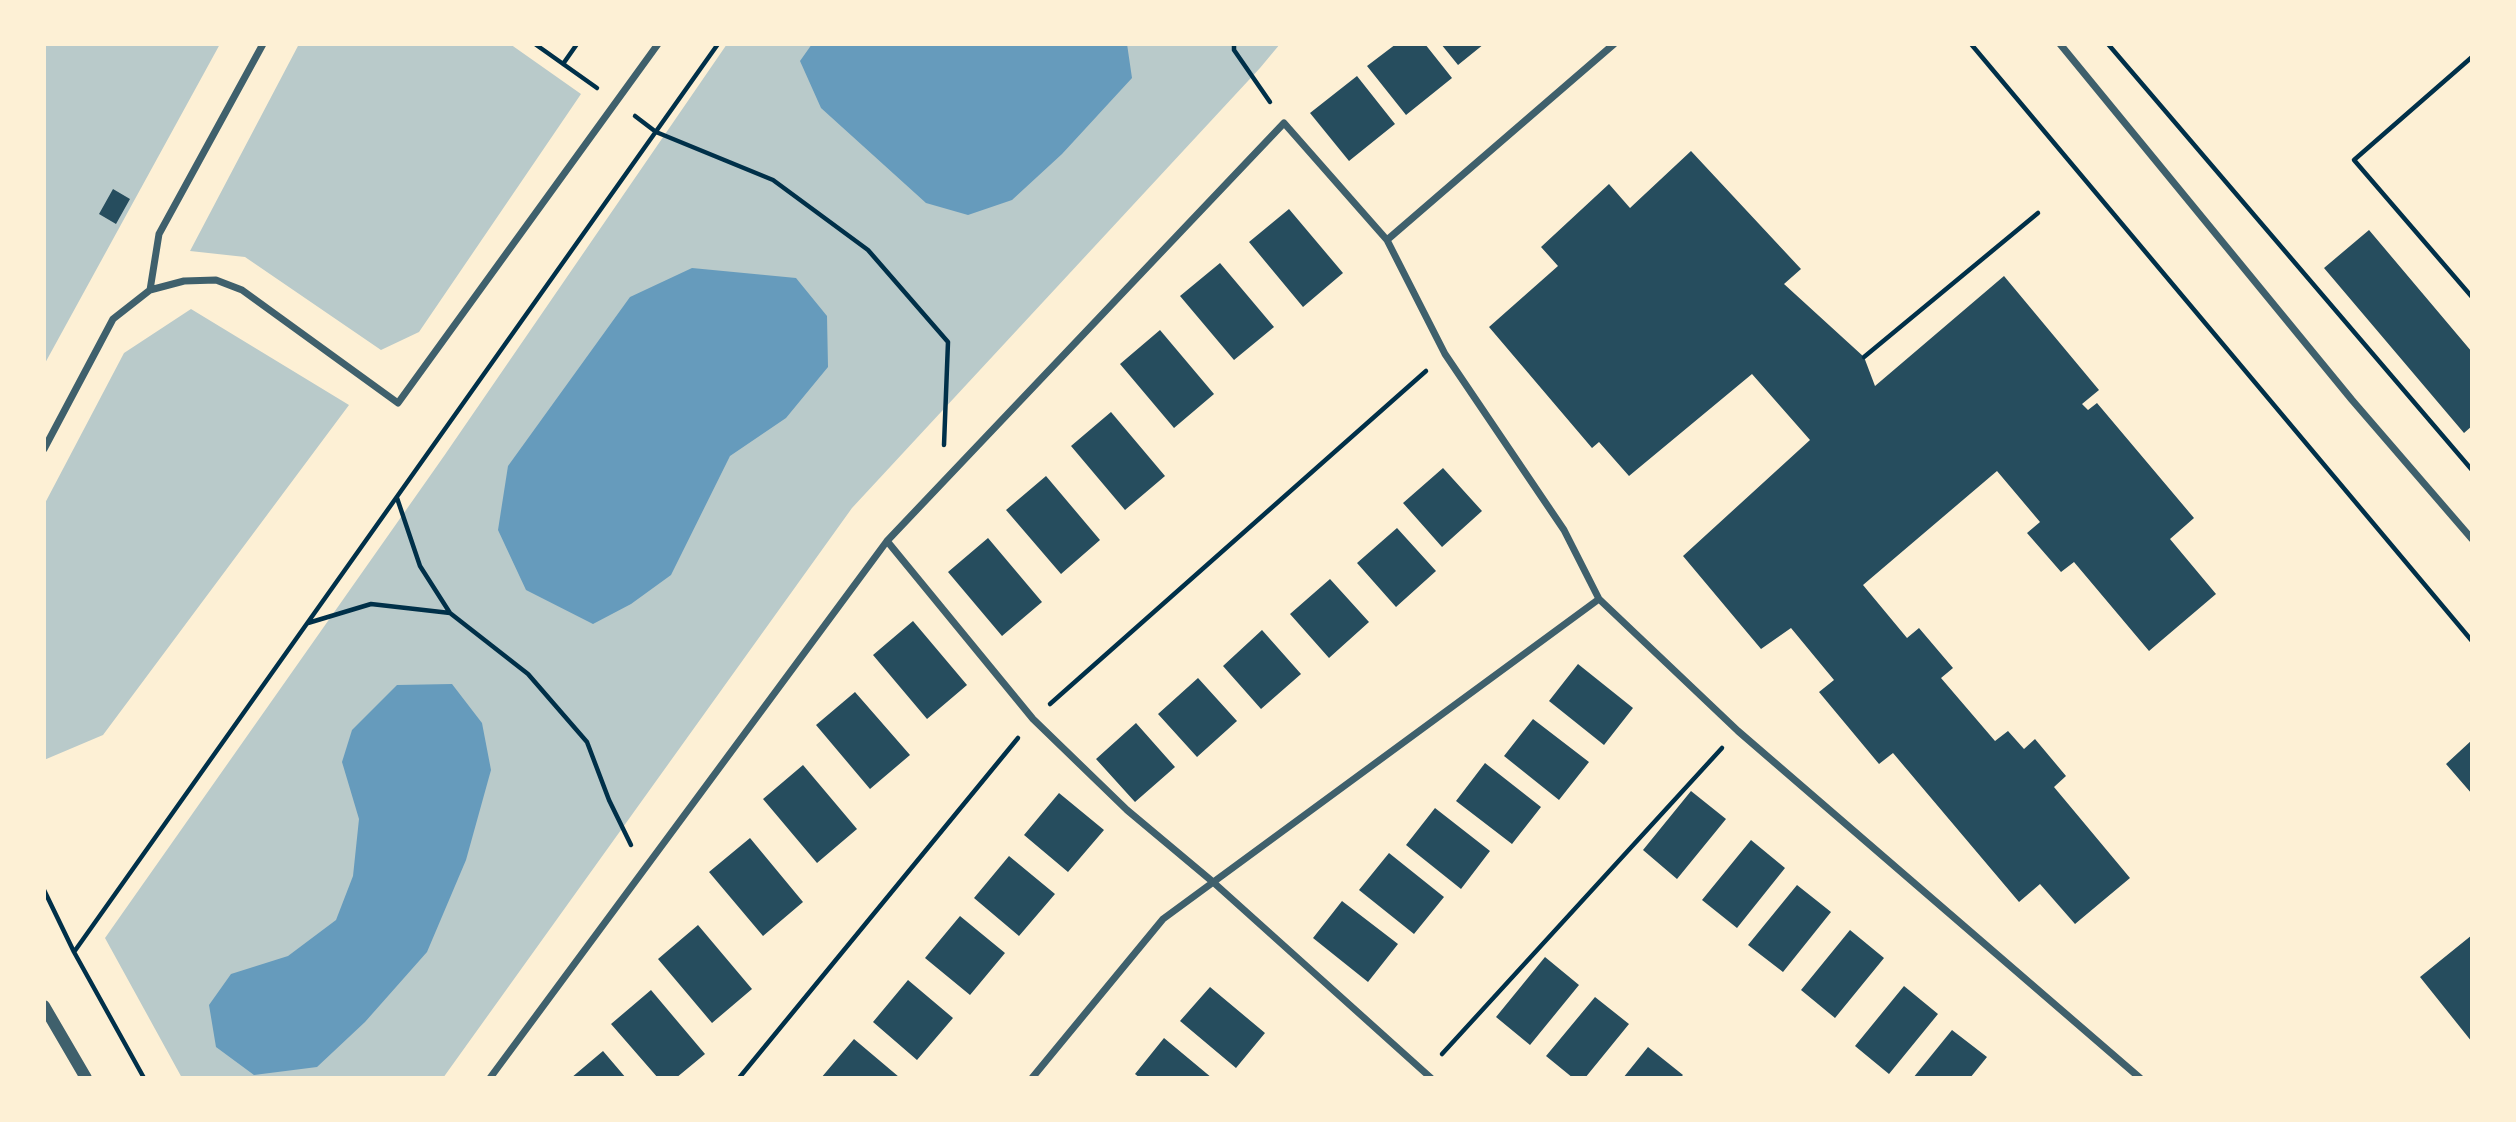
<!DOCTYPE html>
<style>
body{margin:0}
#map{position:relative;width:2516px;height:1122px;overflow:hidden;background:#fdf0d5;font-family:Helvetica,sans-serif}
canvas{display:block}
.frame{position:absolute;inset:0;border:46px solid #fdf0d5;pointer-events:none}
</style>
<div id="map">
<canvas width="2516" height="1122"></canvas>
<div class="frame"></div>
</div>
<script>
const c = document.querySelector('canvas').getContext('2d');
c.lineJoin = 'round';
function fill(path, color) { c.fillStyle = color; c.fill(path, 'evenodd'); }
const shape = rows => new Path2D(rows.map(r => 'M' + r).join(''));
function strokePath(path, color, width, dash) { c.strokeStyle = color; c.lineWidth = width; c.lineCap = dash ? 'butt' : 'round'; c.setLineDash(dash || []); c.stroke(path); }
fill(shape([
 [44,44,220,44,44,365],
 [299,44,510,44,581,94,419,332,381,350,245,257,190,251],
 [727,44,1280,44,1260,68,852,508,443,1078,182,1078,105,938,444,456],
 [191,309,349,405,103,735,44,760,44,505,124,353]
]), '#b9caca');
fill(shape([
 [812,44,1127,44,1132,78,1062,154,1012,200,968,215,926,203,821,108,800,61],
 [692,268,796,278,827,316,828,367,786,418,730,456,671,575,631,604,593,624,526,590,498,530,508,466,630,297],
 [452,684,482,723,491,770,466,860,427,952,365,1022,317,1067,254,1075,216,1047,209,1005,231,974,288,956,336,920,353,876,359,819,342,762,352,730,397,685]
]), '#669bbc');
fill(shape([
 [1396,44,1425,44,1452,78,1406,115,1367,66],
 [1441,44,1484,44,1458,65],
 [1357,76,1395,124,1349,161,1310,113],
 [1691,151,1801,269,1784,284,1864,357,1875,386,2004,276,2099,390,2082,404,2088,410,2097,403,2194,518,2170,539,2216,594,2149,651,2074,562,2061,572,2027,533,2040,522,1997,471,1863,585,1907,638,1919,628,1953,668,1941,678,1995,741,2008,731,2024,749,2035,739,2066,776,2054,787,2130,878,2075,924,2040,884,2019,902,1893,753,1879,764,1819,692,1834,680,1791,628,1761,649,1683,556,1810,440,1752,374,1629,476,1599,442,1592,448,1489,327,1558,266,1541,247,1609,184,1630,208],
 [113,189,130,199,116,224,99,214],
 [1289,209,1343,273,1303,307,1249,242],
 [2369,230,2472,352,2472,426,2464,433,2324,268],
 [1220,263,1274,327,1234,360,1180,296],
 [1160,330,1214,394,1174,428,1120,364],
 [1111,412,1165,476,1125,510,1071,446],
 [1443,468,1482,511,1442,547,1403,503],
 [1046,476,1100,540,1061,574,1006,510],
 [1397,528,1436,571,1396,607,1357,563],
 [988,538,1042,602,1002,636,948,572],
 [1330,579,1369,622,1329,658,1290,614],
 [913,621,967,685,927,719,873,655],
 [1262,630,1301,674,1261,709,1223,666],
 [1578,664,1633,708,1604,745,1549,701],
 [1198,678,1237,721,1197,757,1158,714],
 [855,692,910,755,870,789,816,725],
 [1533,719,1589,762,1559,800,1504,756],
 [1136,723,1175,767,1135,802,1096,759],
 [2472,740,2472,794,2446,764],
 [1485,763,1541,807,1512,844,1456,801],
 [803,765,857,829,817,863,763,799],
 [1691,791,1726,819,1677,879,1643,850],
 [1059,793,1104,830,1068,872,1024,835],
 [1435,808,1490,851,1461,889,1406,845],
 [750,838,803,902,763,936,709,872],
 [1751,840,1785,868,1737,928,1702,900],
 [1389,853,1444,897,1414,934,1359,890],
 [1009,856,1055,894,1019,936,974,898],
 [1797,885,1831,912,1783,972,1748,945],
 [1342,901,1398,944,1368,982,1313,938],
 [960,916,1005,953,970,995,925,958],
 [698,925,752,989,712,1023,658,959],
 [1850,930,1884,958,1835,1018,1801,990],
 [2472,935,2472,1042,2420,977],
 [1545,957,1579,985,1530,1045,1496,1017],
 [908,980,953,1018,917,1060,873,1022],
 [1904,986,1938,1014,1889,1074,1855,1046],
 [1210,987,1265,1033,1236,1068,1180,1021],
 [651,990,705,1054,676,1078,658,1078,611,1024],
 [1595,997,1629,1024,1585,1078,1573,1078,1546,1056],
 [1952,1030,1987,1057,1970,1078,1913,1078],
 [1164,1038,1212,1078,1140,1078,1135,1074],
 [854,1039,899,1077,897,1078,821,1078],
 [1648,1047,1683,1075,1680,1078,1623,1078],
 [603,1051,626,1078,571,1078]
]), '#264d5e');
strokePath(shape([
 [535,44,597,88],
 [1234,44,1234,50,1270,102],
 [1971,44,2472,641],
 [2108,44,2472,470],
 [2472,57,2354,160,2472,297],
 [563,64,577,44],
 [635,116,656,132,773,180,868,250,948,342,944,445],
 [1864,357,2038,213],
 [397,498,420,566,450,613,528,674,587,742,609,800,631,845],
 [308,623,371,604,450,613],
 [1050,704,1426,371],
 [44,890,74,952,144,1078],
 [74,952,718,44],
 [1442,1054,1722,748],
 [739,1078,1018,738]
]), '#003049', 4.5);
strokePath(shape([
 [2060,44,2352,400,2472,539],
 [1387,240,1614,44],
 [150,290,159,234,263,44],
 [44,449,113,319,150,290,184,281,216,280,242,290,398,403,658,44],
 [887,541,1033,719,1127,810,1213,882,1431,1078],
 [490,1078,887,541,1284,123,1387,240,1445,354,1564,530,1599,599,1738,731,2140,1078],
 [1032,1078,1163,919,1599,599]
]), '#3f606c', 7);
strokePath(shape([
 [44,1006,86,1078]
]), '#3f606c', 12);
</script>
